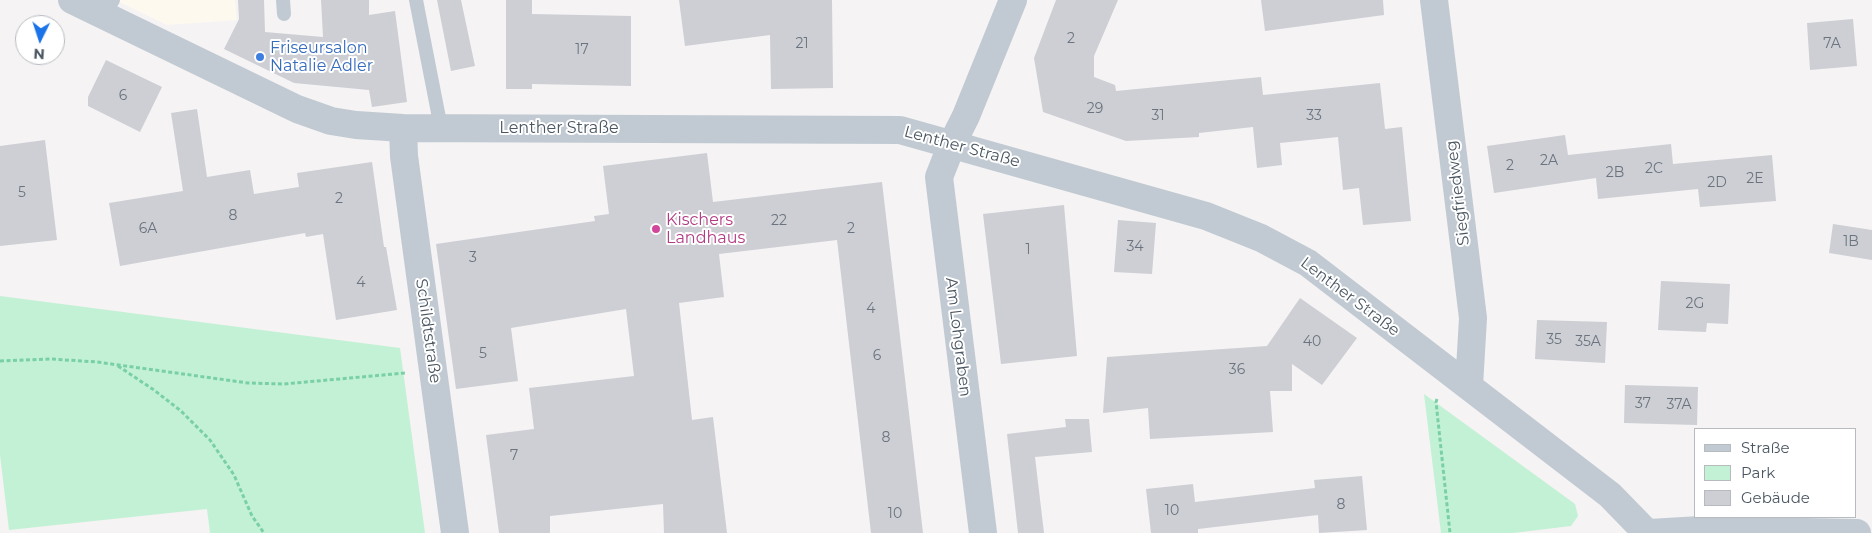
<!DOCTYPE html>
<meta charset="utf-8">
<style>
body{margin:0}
#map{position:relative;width:1872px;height:533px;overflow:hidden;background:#f5f3f3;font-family:Montserrat,sans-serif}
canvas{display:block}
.legend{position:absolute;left:1694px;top:428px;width:162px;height:90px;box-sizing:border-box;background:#fff;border:1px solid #b7bbc0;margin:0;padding:6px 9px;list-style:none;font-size:15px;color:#4a5661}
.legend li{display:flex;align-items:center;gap:10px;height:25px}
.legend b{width:25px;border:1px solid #b7bbc0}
.north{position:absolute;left:15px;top:15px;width:50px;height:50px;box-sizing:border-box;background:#fff;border:1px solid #b7bbc0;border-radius:50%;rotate:184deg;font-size:14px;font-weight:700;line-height:20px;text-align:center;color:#4a5661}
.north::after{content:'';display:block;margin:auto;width:18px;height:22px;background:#1a73e8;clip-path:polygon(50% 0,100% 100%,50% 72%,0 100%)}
</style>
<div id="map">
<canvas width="1872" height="533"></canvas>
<ul class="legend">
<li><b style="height:6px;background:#c1cad2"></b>Straße</li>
<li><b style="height:14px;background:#c3f1d5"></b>Park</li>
<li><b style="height:14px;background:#cdcfd5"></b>Gebäude</li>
</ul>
<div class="north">N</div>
</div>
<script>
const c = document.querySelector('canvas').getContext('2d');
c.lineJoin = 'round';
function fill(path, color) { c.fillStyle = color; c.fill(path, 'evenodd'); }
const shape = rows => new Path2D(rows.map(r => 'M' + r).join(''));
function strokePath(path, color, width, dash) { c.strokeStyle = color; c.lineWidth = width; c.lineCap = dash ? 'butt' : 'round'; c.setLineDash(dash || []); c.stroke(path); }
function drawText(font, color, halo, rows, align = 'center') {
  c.font = font + ' Montserrat,sans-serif'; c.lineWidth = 4; c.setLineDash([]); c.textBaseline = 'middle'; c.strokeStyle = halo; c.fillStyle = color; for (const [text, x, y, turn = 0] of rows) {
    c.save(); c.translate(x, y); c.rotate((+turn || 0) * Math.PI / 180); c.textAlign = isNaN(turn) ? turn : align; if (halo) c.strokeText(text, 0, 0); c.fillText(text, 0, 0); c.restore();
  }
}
fill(shape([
 [115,0,235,0,237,20,167,25]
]), '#fdf9ef');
fill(shape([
 [0,296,400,348,425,533,210,533,207,509,9,530,0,455],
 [1424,394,1575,504,1578,516,1571,526,1513,533,1441,533]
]), '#c3f1d5');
fill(shape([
 [238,0,264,0,265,32,323,37,321,0,369,0,369,15,395,11,407,102,372,107,369,90,294,83,224,49,239,19],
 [437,0,461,0,475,66,451,71],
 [506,0,532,0,532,14,631,16,631,86,532,84,532,89,506,89],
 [679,0,832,0,833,88,771,89,770,35,685,46],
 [1056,0,1118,0,1094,56,1094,77,1115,85,1116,91,1261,77,1263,95,1380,83,1385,129,1402,127,1411,221,1363,225,1359,188,1343,190,1338,137,1280,143,1282,165,1257,168,1253,127,1199,133,1199,137,1126,141,1043,112,1034,58],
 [1261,0,1383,0,1384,15,1265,31],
 [1853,19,1857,66,1810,70,1807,23],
 [106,60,162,87,140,132,88,106,88,97],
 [197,109,207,177,250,170,254,194,299,187,297,173,372,162,384,247,386,247,397,310,336,320,323,234,306,237,305,233,120,266,109,203,183,191,171,113],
 [1565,135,1568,155,1671,144,1673,164,1772,155,1776,201,1700,207,1698,189,1598,199,1596,178,1494,193,1487,146],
 [45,140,57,240,0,246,0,146],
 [707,153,713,202,882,182,923,533,871,533,837,240,719,254,724,297,679,303,692,420,713,417,727,533,664,533,663,504,550,516,550,533,499,533,486,435,534,429,529,388,634,376,626,309,511,328,518,381,456,389,436,244,595,221,594,216,609,214,603,166],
 [1064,205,1077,356,1001,364,983,214],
 [1118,220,1156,223,1152,274,1114,272],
 [1833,224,1872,230,1872,260,1829,253],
 [1661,281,1730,284,1728,324,1707,323,1706,332,1658,330],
 [1300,298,1357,338,1322,385,1292,364,1292,391,1270,391,1273,432,1150,439,1148,408,1103,413,1107,357,1267,346],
 [1537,320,1607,322,1605,363,1535,359],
 [1625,385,1698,387,1697,425,1624,423],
 [1065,419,1089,419,1092,452,1035,457,1044,533,1018,533,1007,434,1066,427],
 [1362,476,1367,530,1319,533,1318,515,1198,529,1198,533,1151,533,1146,489,1193,484,1195,502,1315,488,1314,480]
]), '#cdcfd5');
strokePath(shape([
 [0,361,51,359,97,362,248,383,284,384,405,373],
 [118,366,154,390,181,411,210,440,234,475,252,516,264,533],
 [1437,399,1436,402,1450,533]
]), '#7ad0a6', 3, [4, 2.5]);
strokePath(shape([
 [283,0,284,14],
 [416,0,441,128],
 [103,16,113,0]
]), '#c1cad2', 14);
strokePath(shape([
 [72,0,297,109,331,121,356,125,403,128,900,130,1206,216,1261,238,1308,263,1610,495,1647,533],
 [1434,0,1473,318,1469,386],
 [403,128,404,156,455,533],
 [983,533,939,177,952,144,966,116,1013,0],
 [1650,533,1700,530,1857,533]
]), '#c1cad2', 28);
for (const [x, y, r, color] of [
 [260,57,5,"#3f7fe0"],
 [656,229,5,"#d1479c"]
]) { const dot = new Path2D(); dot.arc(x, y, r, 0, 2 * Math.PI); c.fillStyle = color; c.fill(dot); strokePath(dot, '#fff', 2); }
drawText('14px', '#6b747e', null, [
 ["2",1071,39],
 ["21",802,44],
 ["7A",1832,44],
 ["17",582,50],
 ["6",123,96],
 ["29",1095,109],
 ["31",1158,116],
 ["33",1314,116],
 ["2A",1549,161],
 ["2",1510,166],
 ["2C",1654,169],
 ["2B",1615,173],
 ["2E",1755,179],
 ["2D",1717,183],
 ["5",22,193],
 ["2",339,199],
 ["8",233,216],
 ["22",779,221],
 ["6A",148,229],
 ["2",851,229],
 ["1B",1851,242],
 ["34",1135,247],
 ["1",1028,250],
 ["3",473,258],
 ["4",361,283],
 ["2G",1695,304],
 ["4",871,309],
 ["35",1554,340],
 ["40",1312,342],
 ["35A",1588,342],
 ["5",483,354],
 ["6",877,356],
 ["36",1237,370],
 ["37",1643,404],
 ["37A",1679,405],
 ["8",886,438],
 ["7",514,456],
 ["8",1341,505],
 ["10",1172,511],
 ["10",895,514]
]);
drawText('16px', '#366cbe', '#fff', [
 ["Friseursalon",270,48],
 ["Natalie Adler",270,66]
], 'left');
drawText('16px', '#4a5661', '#fff', [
 ["Lenther Straße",559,128],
 ["Lenther Straße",962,147,15],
 ["Siegfriedweg",1458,193,-97],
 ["Lenther Straße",1350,297,37],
 ["Schildtstraße",428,331,82],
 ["Am Lohgraben",958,337,83]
]);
drawText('16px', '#b23c85', '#fff', [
 ["Kischers",666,220],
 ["Landhaus",666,238]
], 'left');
</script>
